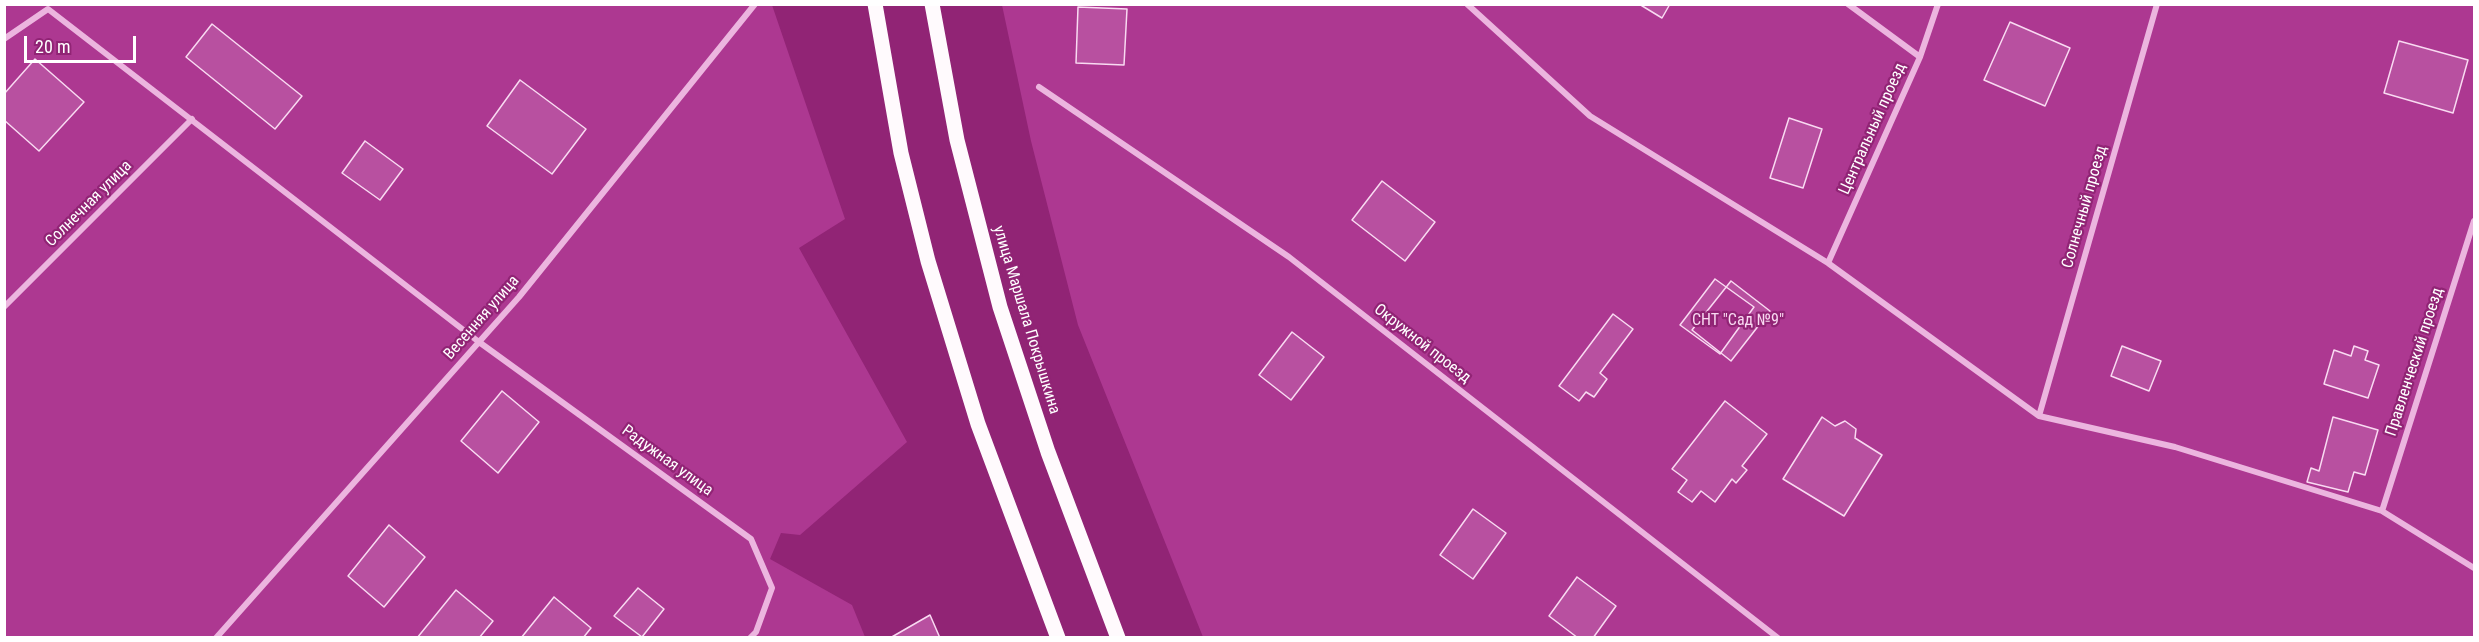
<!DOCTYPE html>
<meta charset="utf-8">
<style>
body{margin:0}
#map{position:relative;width:2479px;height:642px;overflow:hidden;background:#912475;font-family:"Roboto Condensed",sans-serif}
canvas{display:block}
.frame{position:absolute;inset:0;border:6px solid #fff;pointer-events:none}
.scale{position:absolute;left:24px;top:36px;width:112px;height:27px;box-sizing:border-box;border:3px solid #fff;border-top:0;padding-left:8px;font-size:18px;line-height:21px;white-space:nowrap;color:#fff;-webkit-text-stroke:4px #912475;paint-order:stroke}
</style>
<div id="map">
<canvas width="2479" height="642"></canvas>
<div class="frame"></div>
<div class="scale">20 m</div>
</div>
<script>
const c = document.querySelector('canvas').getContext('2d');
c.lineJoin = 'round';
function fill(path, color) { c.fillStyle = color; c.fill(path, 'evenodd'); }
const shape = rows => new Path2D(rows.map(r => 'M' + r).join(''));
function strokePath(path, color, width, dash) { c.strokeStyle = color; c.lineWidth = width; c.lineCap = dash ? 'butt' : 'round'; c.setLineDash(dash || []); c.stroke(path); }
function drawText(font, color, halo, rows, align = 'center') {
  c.font = font + ' "Roboto Condensed",sans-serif'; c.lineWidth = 4.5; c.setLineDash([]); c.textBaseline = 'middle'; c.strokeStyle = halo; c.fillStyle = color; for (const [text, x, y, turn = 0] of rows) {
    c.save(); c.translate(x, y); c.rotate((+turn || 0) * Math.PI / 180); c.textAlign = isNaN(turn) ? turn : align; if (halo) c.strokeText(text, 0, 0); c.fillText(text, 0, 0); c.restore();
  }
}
fill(shape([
 [4,5,772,5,845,219,799,248,907,442,800,535,781,533,770,559,852,605,865,637,5,637],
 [1002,5,2474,5,2474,637,1203,637,1078,325,1031,141]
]), '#ad3891');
const building = shape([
 [1639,4,1670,4,1662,18,1639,4],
 [1078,7,1127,9,1124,65,1076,63,1078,7],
 [2010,22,2070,48,2045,106,1984,80,2010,22],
 [212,24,302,96,275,129,186,57,212,24],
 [2399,41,2468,60,2453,113,2384,93,2399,41],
 [35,59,84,102,39,151,4,120,4,94,35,59],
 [520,80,586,129,552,174,487,126,520,80],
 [1789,118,1822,129,1803,188,1770,178,1789,118],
 [365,141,403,169,380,200,342,173,365,141],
 [1382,181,1435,222,1405,261,1352,220,1382,181],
 [1715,279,1754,307,1720,354,1680,325,1715,279],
 [1731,281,1770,311,1731,361,1692,330,1731,281],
 [1613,314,1633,329,1600,373,1607,379,1594,397,1586,392,1579,401,1559,386,1613,314],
 [1292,332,1324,357,1291,400,1259,375,1292,332],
 [2122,346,2161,361,2149,391,2111,376,2122,346],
 [2354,346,2368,351,2365,360,2379,365,2368,398,2324,384,2334,350,2351,356,2354,346],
 [502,391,539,422,498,473,461,441,502,391],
 [1725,401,1767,434,1742,466,1747,470,1736,483,1732,479,1715,502,1701,491,1692,502,1678,492,1687,480,1672,469,1725,401],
 [1822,417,1835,426,1845,421,1856,429,1855,438,1882,455,1844,516,1783,479,1822,417],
 [2333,417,2378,430,2365,475,2354,472,2348,492,2307,482,2311,468,2319,471,2333,417],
 [1473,509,1506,533,1473,579,1440,555,1473,509],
 [389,525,425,557,384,607,348,576,389,525],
 [1577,577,1616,606,1593,638,1578,638,1549,616,1577,577],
 [638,588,664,609,642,637,614,616,638,588],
 [456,590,493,621,479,638,417,638,456,590],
 [554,597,591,628,583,638,521,638,554,597],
 [930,615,940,638,890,638,930,615]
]);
fill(building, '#b850a0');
strokePath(building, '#f9daf2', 1.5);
strokePath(shape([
 [1467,4,1590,116,1828,263,2039,416,2175,447,2382,511,2474,568],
 [1848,4,1920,57],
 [4,39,48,9,479,342,751,539,772,588,756,632,750,638],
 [1039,87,1289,257,1778,638],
 [1828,263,1920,57,1938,4],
 [4,307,192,119],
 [2039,416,2157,4],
 [2382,511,2474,221],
 [216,638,519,297,755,4]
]), '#ecb5df', 6);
strokePath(shape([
 [875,4,901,153,928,261,978,424,1058,638],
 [932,4,957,140,1000,307,1048,452,1118,638]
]), '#fffafd', 15);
drawText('16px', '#fff', '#912475', [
 ["Центральный проезд",1873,129,-66],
 ["Солнечная улица",89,204,-45],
 ["Солнечный проезд",2085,207,-74],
 ["Весенняя улица",482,318,-49],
 ["улица Маршала Покрышкина",1026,320,73],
 ["Окружной проезд",1422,344,38],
 ["Правленческий проезд",2415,362,-72],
 ["Радужная улица",667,461,36]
]);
drawText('16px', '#f9daf2', '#912475', [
 ["СНТ \"Сад №9\"",1738,321]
]);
</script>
